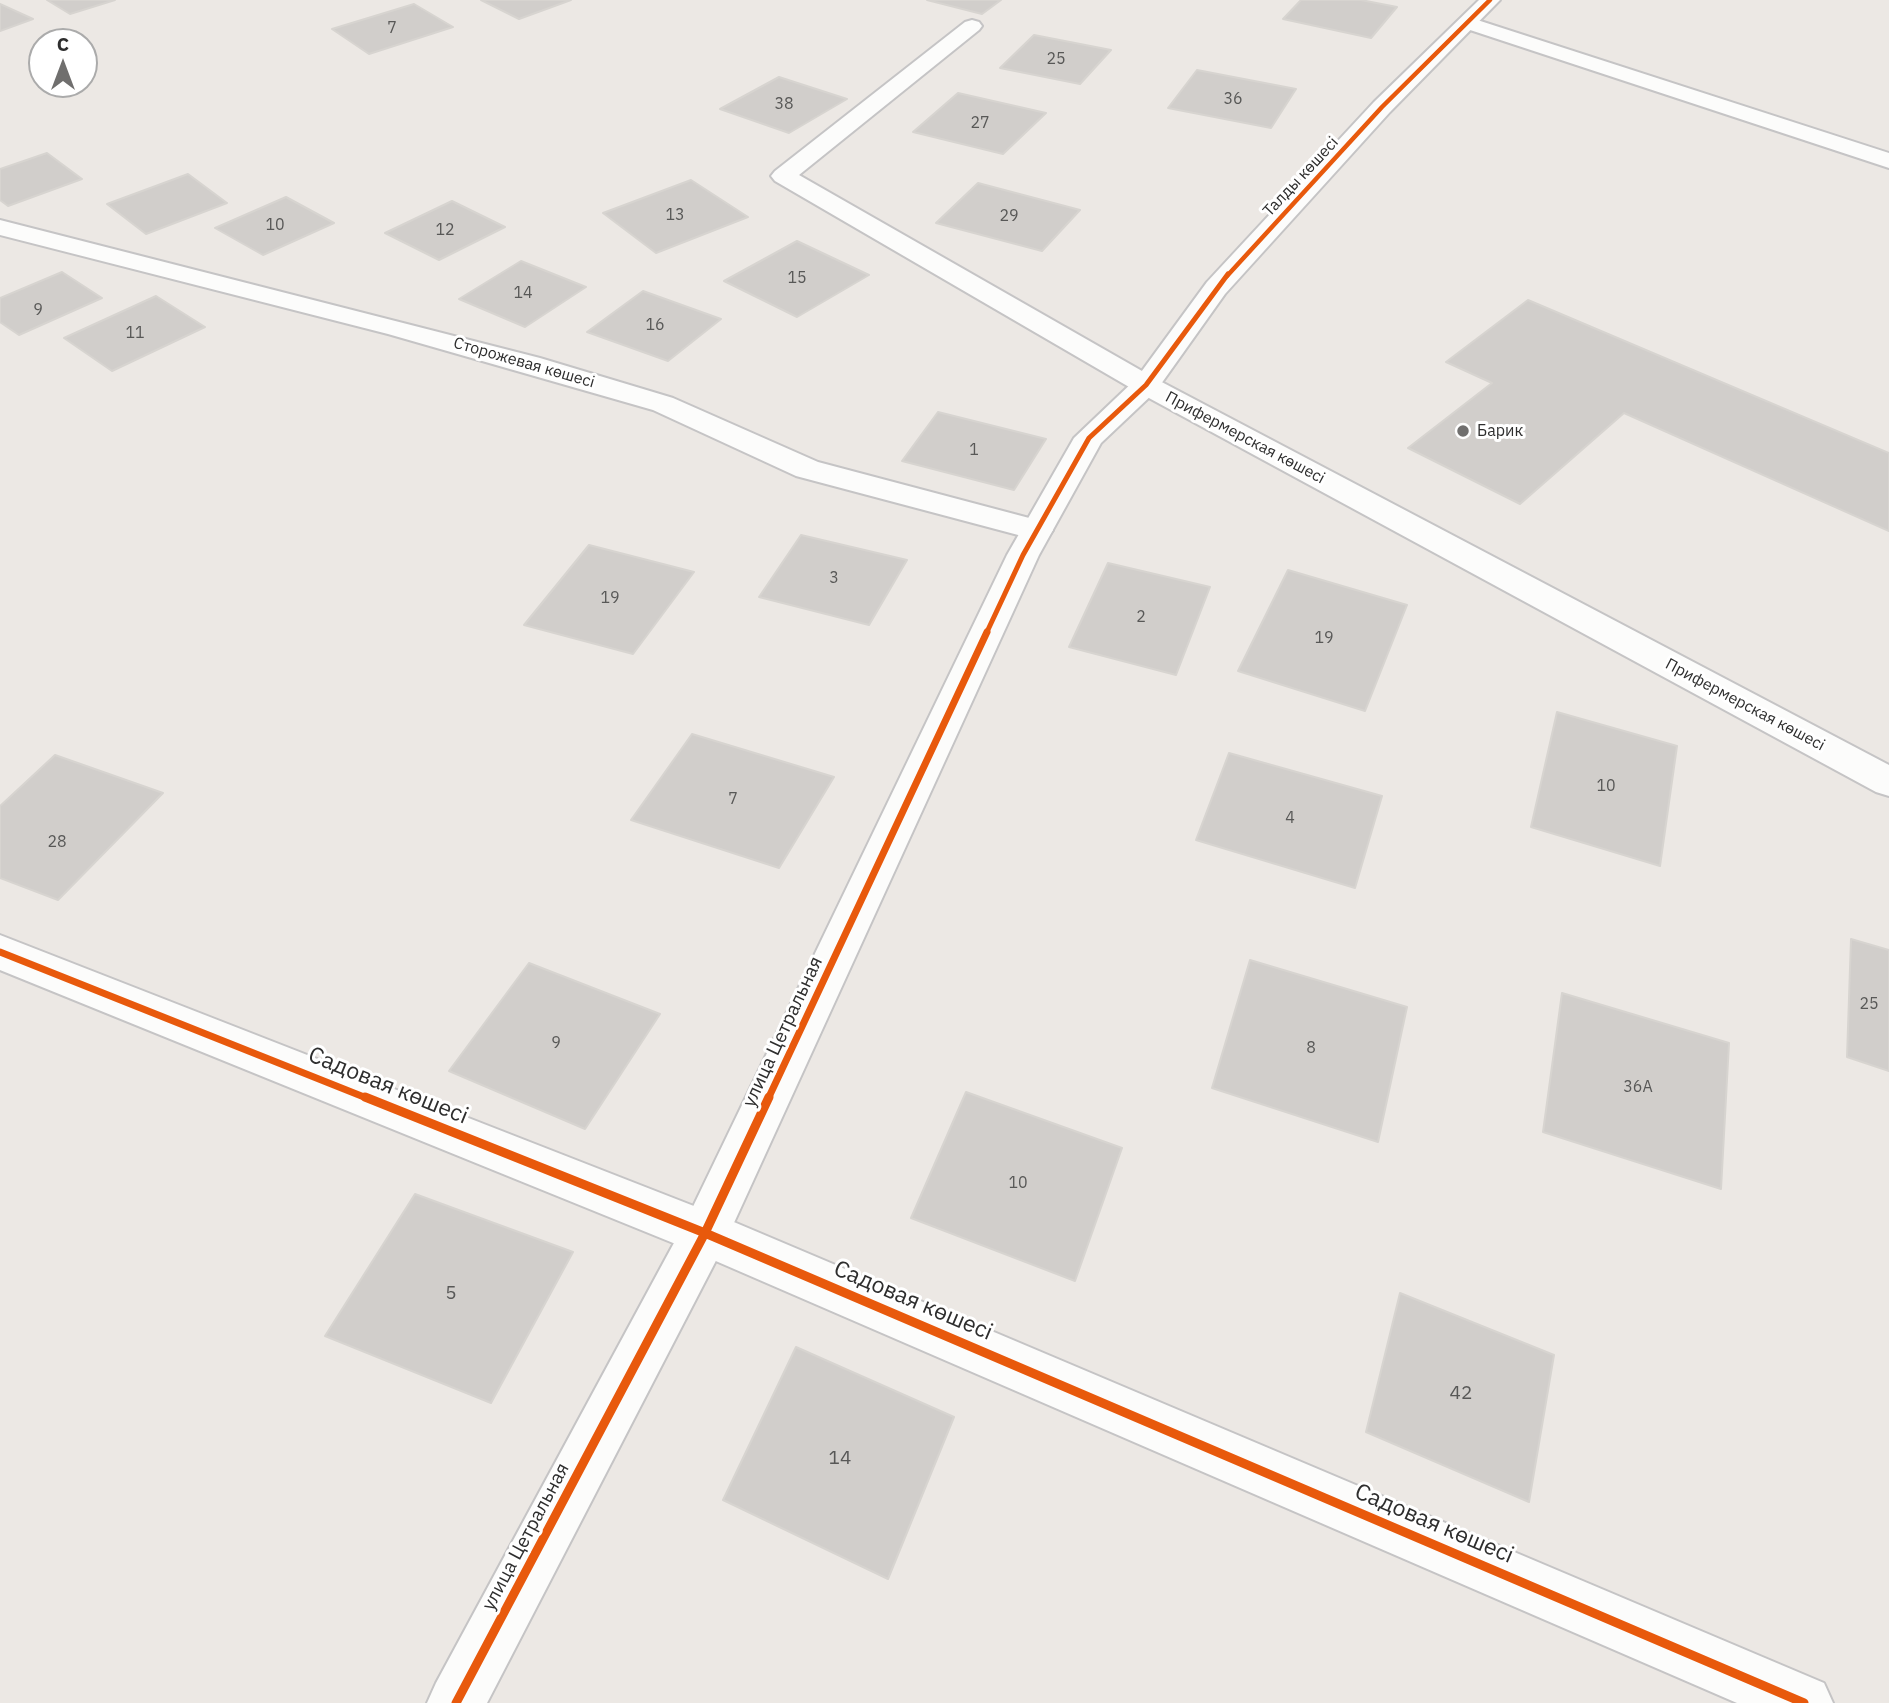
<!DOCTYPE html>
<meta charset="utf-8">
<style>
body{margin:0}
#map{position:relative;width:1889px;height:1703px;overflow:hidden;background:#ece8e4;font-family:"IBM Plex Sans",sans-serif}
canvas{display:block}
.north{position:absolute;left:28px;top:28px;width:70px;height:70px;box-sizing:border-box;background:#fff;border:2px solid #ababab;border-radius:50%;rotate:0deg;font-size:19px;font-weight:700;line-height:28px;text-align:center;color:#2e2e2e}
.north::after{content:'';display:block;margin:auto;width:24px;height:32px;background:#706f6e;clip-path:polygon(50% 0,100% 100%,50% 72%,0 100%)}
</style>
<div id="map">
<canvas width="1889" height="1703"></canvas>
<div class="north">С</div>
</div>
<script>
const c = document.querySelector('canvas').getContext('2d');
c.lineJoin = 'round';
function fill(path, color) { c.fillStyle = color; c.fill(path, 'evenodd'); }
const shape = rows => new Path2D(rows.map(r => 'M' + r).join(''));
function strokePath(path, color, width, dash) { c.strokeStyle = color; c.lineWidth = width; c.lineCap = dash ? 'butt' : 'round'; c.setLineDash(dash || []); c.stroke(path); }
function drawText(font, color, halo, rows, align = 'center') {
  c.font = font + ' "IBM Plex Sans",sans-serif'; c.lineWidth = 6; c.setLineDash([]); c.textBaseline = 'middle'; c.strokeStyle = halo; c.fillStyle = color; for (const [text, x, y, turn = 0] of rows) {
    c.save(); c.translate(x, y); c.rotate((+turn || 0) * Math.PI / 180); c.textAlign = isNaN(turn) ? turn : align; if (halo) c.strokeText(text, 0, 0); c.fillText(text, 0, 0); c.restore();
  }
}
const building = shape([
 [47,0,115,0,70,14,47,0],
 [481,0,571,0,519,19,481,0],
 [927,0,1001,0,982,14,927,0],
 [1301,0,1361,0,1397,7,1371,38,1283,19,1301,0],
 [0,4,33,19,0,31,0,4],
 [414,4,453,27,369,54,332,29,414,4],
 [1034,35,1111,50,1080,84,1000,68,1034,35],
 [1197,70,1296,89,1271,128,1168,108,1197,70],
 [779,77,847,99,789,133,720,109,779,77],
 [958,93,1046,113,1003,154,913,132,958,93],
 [47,153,82,179,8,206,0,200,0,169,47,153],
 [188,174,227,203,146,234,107,204,188,174],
 [691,180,748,217,656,253,603,213,691,180],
 [978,183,1080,210,1042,251,936,223,978,183],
 [286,197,334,223,263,255,215,228,286,197],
 [452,201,505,227,439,260,385,233,452,201],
 [797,241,869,275,797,317,724,281,797,241],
 [521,261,586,287,525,327,459,299,521,261],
 [62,272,102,298,19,335,0,322,0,298,62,272],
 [643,291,721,319,668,361,587,332,643,291],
 [156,296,205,327,112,371,64,338,156,296],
 [1528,300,1889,453,1889,531,1624,413,1520,504,1408,448,1492,383,1446,362,1528,300],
 [938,412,1046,439,1014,490,902,461,938,412],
 [801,535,907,560,869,625,759,597,801,535],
 [589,545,694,572,633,654,524,625,589,545],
 [1108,563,1210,587,1176,675,1069,647,1108,563],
 [1288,570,1407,605,1365,711,1238,671,1288,570],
 [1557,712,1677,746,1660,866,1531,827,1557,712],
 [692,734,834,777,779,868,631,820,692,734],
 [1229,753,1382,796,1355,888,1196,840,1229,753],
 [55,755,163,793,58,900,0,878,0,806,55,755],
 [1851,939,1889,950,1889,1071,1847,1057,1851,939],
 [1250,960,1407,1007,1378,1142,1212,1088,1250,960],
 [529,963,660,1014,585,1129,449,1071,529,963],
 [1562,993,1729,1043,1721,1189,1543,1132,1562,993],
 [966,1092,1122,1148,1075,1281,911,1218,966,1092],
 [415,1194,573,1252,491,1403,325,1336,415,1194],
 [1400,1293,1554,1355,1529,1502,1366,1432,1400,1293],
 [796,1347,954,1417,888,1579,723,1500,796,1347]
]);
fill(building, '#d1cecb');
strokePath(building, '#d7d4d0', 2);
const minor = shape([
 [1468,17,1889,153,1889,168,1461,27,1458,23,1461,19,1468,17],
 [972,20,979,22,982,26,979,30,799,175,1156,379,1889,765,1889,796,1876,792,1136,391,775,181,771,176,775,171,965,22,972,20],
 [0,220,540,358,673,398,818,462,1048,523,1053,530,1048,537,1037,540,796,476,653,410,388,334,0,235,0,220],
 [0,935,722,1217,1824,1683,1833,1703,1737,1703,688,1249,0,970,0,935]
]);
const tertiary = shape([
 [1479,0,1500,0,1390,112,1225,294,1156,391,1101,443,1039,555,722,1249,487,1703,427,1703,436,1683,688,1217,1007,555,1074,438,1136,379,1207,282,1374,102,1479,0]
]);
strokePath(minor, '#c5c4c5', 4);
strokePath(tertiary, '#c5c4c5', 4);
fill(minor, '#fcfcfb');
fill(tertiary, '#fcfcfb');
strokePath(shape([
 [1227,276,1382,107,1490,0]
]), '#e8590c', 4.5);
strokePath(shape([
 [986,634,1023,555,1089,438,1146,385,1228,274]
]), '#e8590c', 5);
strokePath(shape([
 [0,952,369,1099],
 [768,1099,987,632]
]), '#e8590c', 7);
strokePath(shape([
 [365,1097,705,1233,1804,1703],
 [456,1703,705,1233,769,1097]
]), '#e8590c', 9);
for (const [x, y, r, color] of [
 [1463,431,7,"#706f6e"]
]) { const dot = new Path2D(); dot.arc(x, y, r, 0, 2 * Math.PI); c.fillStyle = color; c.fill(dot); strokePath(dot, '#fff', 2.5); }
drawText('16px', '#585857', null, [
 ["7",392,28],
 ["25",1056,59],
 ["36",1233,99],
 ["38",784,104],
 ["27",980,123],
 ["13",675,215],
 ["29",1009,216],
 ["10",275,225],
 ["12",445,230],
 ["15",797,278],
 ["14",523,293],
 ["9",38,310],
 ["16",655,325],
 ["11",135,333],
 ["1",974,450],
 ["3",834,578],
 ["19",610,598],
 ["2",1141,617],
 ["19",1324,638],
 ["10",1606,786],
 ["7",733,799],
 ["4",1290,818],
 ["28",57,842],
 ["25",1869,1004],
 ["9",556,1043],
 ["8",1311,1048],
 ["36А",1638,1087],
 ["10",1018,1183]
]);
drawText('16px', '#2e2e2e', '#fff', [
 ["Талды көшесі",1301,177,-47],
 ["Сторожевая көшесі",524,363,16],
 ["Прифермерская көшесі",1245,438,28],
 ["Прифермерская көшесі",1745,705,28]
]);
drawText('16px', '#2e2e2e', '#fff', [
 ["Барик",1477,431]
], 'left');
drawText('19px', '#2e2e2e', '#fff', [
 ["улица Цетральная",783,1032,-65],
 ["улица Цетральная",526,1537,-62]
]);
drawText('19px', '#585857', null, [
 ["5",451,1294],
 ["42",1461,1394],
 ["14",840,1459]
]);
drawText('23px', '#2e2e2e', '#fff', [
 ["Садовая көшесі",388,1086,22],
 ["Садовая көшесі",913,1301,23],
 ["Садовая көшесі",1434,1524,23]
]);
</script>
